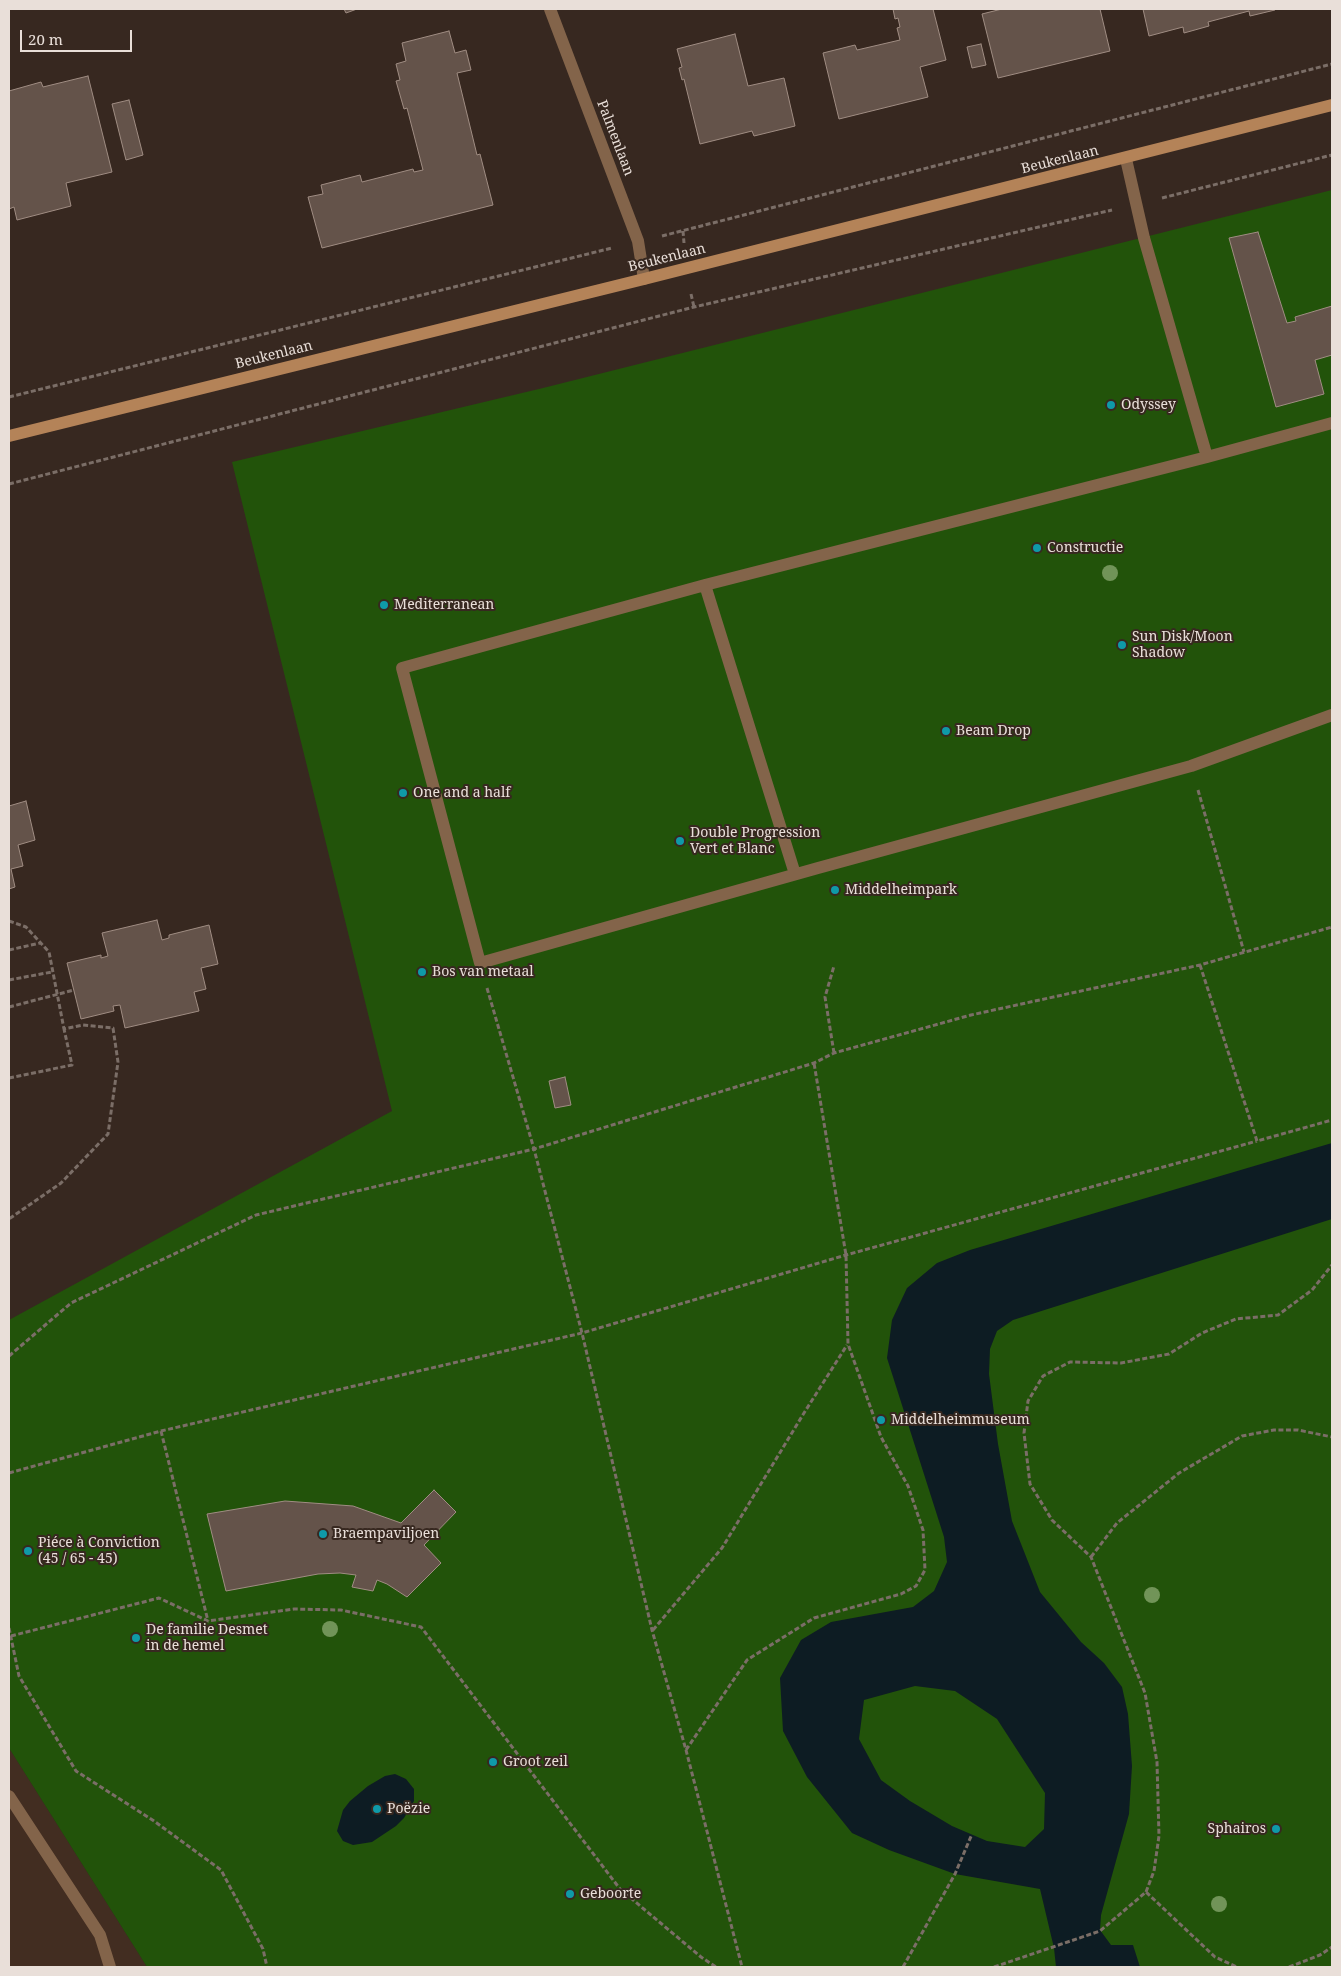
<!DOCTYPE html>
<meta charset="utf-8">
<style>
body{margin:0}
#map{position:relative;width:1341px;height:1976px;overflow:hidden;background:#372820;font-family:"Noto Serif",serif}
canvas{display:block}
.frame{position:absolute;inset:0;border:10px solid #e9dfd9;pointer-events:none}
.scale{position:absolute;left:20px;top:30px;width:112px;height:22px;box-sizing:border-box;border:2px solid #e9dfd9;border-top:0;padding-left:6px;font-size:15px;line-height:18px;white-space:nowrap;color:#e9dfd9;-webkit-text-stroke:4px #372820;paint-order:stroke}
</style>
<div id="map">
<canvas width="1341" height="1976"></canvas>
<div class="frame"></div>
<div class="scale">20 m</div>
</div>
<script>
const c = document.querySelector('canvas').getContext('2d');
c.lineJoin = 'round';
function fill(path, color) { c.fillStyle = color; c.fill(path, 'evenodd'); }
const shape = rows => new Path2D(rows.map(r => 'M' + r).join(''));
function strokePath(path, color, width, dash) { c.strokeStyle = color; c.lineWidth = width; c.lineCap = dash ? 'butt' : 'round'; c.setLineDash(dash || []); c.stroke(path); }
function drawText(font, color, halo, rows, align = 'center') {
  c.font = font + ' "Noto Serif",serif'; c.lineWidth = 4; c.setLineDash([]); c.textBaseline = 'middle'; c.strokeStyle = halo; c.fillStyle = color; for (const [text, x, y, turn = 0] of rows) {
    c.save(); c.translate(x, y); c.rotate((+turn || 0) * Math.PI / 180); c.textAlign = isNaN(turn) ? turn : align; if (halo) c.strokeText(text, 0, 0); c.fillText(text, 0, 0); c.restore();
  }
}
fill(shape([
 [9,1748,147,1967,9,1967]
]), '#422d21');
fill(shape([
 [1332,190,1332,1967,147,1967,9,1748,9,1320,392,1111,232,462,543,388]
]), '#22530a');
fill(shape([
 [1332,1143,1332,1219,1013,1320,997,1331,990,1349,989,1374,998,1444,1012,1521,1040,1592,1081,1642,1104,1663,1122,1687,1128,1714,1132,1766,1129,1814,1101,1915,1100,1930,1111,1945,1133,1945,1140,1967,1056,1967,1054,1948,1040,1889,955,1874,889,1850,852,1833,807,1777,783,1731,780,1678,801,1640,831,1622,913,1607,934,1591,947,1562,944,1537,887,1358,892,1320,907,1288,937,1263,970,1250],
 [915,1686,955,1691,997,1719,1045,1793,1044,1829,1025,1847,987,1841,952,1826,910,1801,881,1780,859,1739,864,1700],
 [395,1774,406,1779,414,1789,414,1801,404,1818,396,1826,372,1842,353,1845,343,1841,337,1831,343,1810,350,1801,368,1786,385,1776]
]), '#0d1c23');
const building = shape([
 [344,9,357,9,346,13,344,9],
 [893,9,933,9,946,60,920,67,928,97,839,119,823,53,855,45,857,50,900,40,897,28,900,27,898,18,895,19,893,9],
 [1002,9,1100,9,1110,51,998,78,982,14,1002,9],
 [1143,9,1275,9,1275,10,1250,16,1249,11,1208,22,1209,26,1184,33,1183,27,1149,36,1143,9],
 [449,31,455,53,466,50,471,70,457,73,477,155,480,154,493,205,322,248,308,197,323,194,321,185,360,175,362,182,413,169,414,172,423,170,407,108,404,109,396,81,400,80,396,64,406,61,402,43,449,31],
 [735,34,748,86,784,78,795,126,754,136,752,131,700,144,684,79,682,80,679,68,682,67,677,49,735,34],
 [981,44,986,65,972,68,967,47,981,44],
 [88,76,112,172,66,183,71,206,17,220,14,207,9,209,9,91,41,82,43,87,88,76],
 [129,100,143,155,126,160,112,104,129,100],
 [1258,232,1287,323,1296,321,1295,317,1332,306,1332,355,1315,360,1324,394,1276,407,1229,238,1258,232],
 [26,801,35,840,18,845,23,866,11,869,15,887,9,889,9,806,26,801],
 [157,920,162,940,169,938,169,935,209,925,218,964,201,968,206,989,194,992,199,1011,125,1028,120,1005,113,1006,114,1011,81,1019,67,963,101,955,101,958,108,956,102,933,157,920],
 [565,1077,571,1105,555,1108,549,1081,565,1077],
 [434,1490,456,1512,424,1545,441,1563,407,1597,387,1584,377,1580,373,1591,352,1587,356,1575,340,1573,318,1574,226,1591,207,1514,285,1501,353,1506,401,1523,434,1490]
]);
fill(building, '#64534a');
strokePath(building, '#a08d83', 1);
strokePath(shape([
 [1162,198,1332,155],
 [683,231,684,243],
 [662,236,1332,64],
 [691,294,694,307],
 [9,397,612,248],
 [9,484,694,307,1112,210],
 [1198,790,1244,952],
 [9,921,26,927,49,952,64,1029,83,1025,113,1028,118,1062,108,1134,61,1183,9,1219],
 [9,950,40,943],
 [1200,965,1257,1141,1332,1120],
 [9,980,52,972],
 [487,988,534,1149,582,1333,652,1630,686,1750,742,1967],
 [9,1007,74,990],
 [834,1053,825,997,834,966],
 [9,1078,72,1065,64,1029],
 [9,1356,71,1303,256,1215,534,1149,814,1063,834,1053,971,1015,1200,965,1332,927],
 [161,1431,208,1621],
 [9,1473,161,1431,582,1333,846,1255,1257,1141],
 [1091,1557,1117,1523,1179,1473,1242,1436,1274,1430,1298,1430,1332,1437],
 [9,1628,19,1676,76,1771,154,1821,221,1870,263,1949,267,1967],
 [653,1630,722,1548,804,1413,847,1345],
 [11,1636,159,1598,208,1621,294,1609,341,1610,421,1627,620,1889,701,1957,716,1967],
 [686,1750,747,1660,814,1618,901,1594,916,1586,925,1570,923,1530,908,1486,881,1437,848,1344,846,1255,814,1063],
 [1146,1892,1154,1871,1159,1836,1157,1762,1145,1693,1091,1557,1052,1520,1030,1484,1024,1433,1028,1401,1043,1376,1070,1362,1121,1363,1169,1354,1202,1333,1236,1319,1278,1315,1312,1290,1332,1265],
 [903,1967,955,1874,972,1834],
 [994,1967,1100,1931,1146,1892,1215,1957,1237,1967],
 [1289,1967,1320,1955,1332,1947]
]), '#7b6e67', 3, [5, 2.5]);
strokePath(shape([
 [1126,159,1144,238,1207,457],
 [1332,423,1207,457,705,585,402,668,480,963,818,868,1191,766,1332,715],
 [705,585,795,874],
 [9,1796,100,1935,110,1967]
]), '#83644a', 12);
strokePath(shape([
 [550,9,638,241,644,279]
]), '#83644a', 12);
strokePath(shape([
 [9,436,644,279,1332,105]
]), '#b48358', 12);
c.fillStyle = '#719458';
for (const [x, y] of [
 [1110,573],
 [1152,1595],
 [330,1629],
 [1219,1904]
]) { c.beginPath(); c.arc(x, y, 8, 0, 2 * Math.PI); c.fill(); }
for (const [x, y, r, color] of [
 [1111,405,5,"#0f9aa8"],
 [1037,548,5,"#0f9aa8"],
 [384,605,5,"#0f9aa8"],
 [1122,645,5,"#0f9aa8"],
 [946,731,5,"#0f9aa8"],
 [403,793,5,"#0f9aa8"],
 [680,841,5,"#0f9aa8"],
 [835,890,5,"#0f9aa8"],
 [422,972,5,"#0f9aa8"],
 [881,1420,5,"#0f9aa8"],
 [323,1534,5,"#0f9aa8"],
 [28,1551,5,"#0f9aa8"],
 [136,1638,5,"#0f9aa8"],
 [493,1762,5,"#0f9aa8"],
 [377,1809,5,"#0f9aa8"],
 [1276,1829,5,"#0f9aa8"],
 [570,1894,5,"#0f9aa8"]
]) { const dot = new Path2D(); dot.arc(x, y, r, 0, 2 * Math.PI); c.fillStyle = color; c.fill(dot); strokePath(dot, '#372820', 2); }
drawText('14px', '#e9dfd9', '#372820', [
 ["Palmenlaan",615,138,69],
 ["Beukenlaan",1060,160,-14],
 ["Beukenlaan",667,258,-14],
 ["Beukenlaan",274,355,-14]
]);
drawText('14px', '#e9dfd9', '#372820', [
 ["Odyssey",1121,405],
 ["Constructie",1047,548],
 ["Mediterranean",394,605],
 ["Sun Disk/Moon",1132,637],
 ["Shadow",1132,653],
 ["Beam Drop",956,731],
 ["One and a half",413,793],
 ["Double Progression",690,833],
 ["Vert et Blanc",690,849],
 ["Middelheimpark",845,890],
 ["Bos van metaal",432,972],
 ["Middelheimmuseum",891,1420],
 ["Braempaviljoen",333,1534],
 ["Piéce à Conviction",38,1543],
 ["(45 / 65 - 45)",38,1559],
 ["De familie Desmet",146,1630],
 ["in de hemel",146,1646],
 ["Groot zeil",503,1762],
 ["Poëzie",387,1809],
 ["Sphairos",1266,1829,"right"],
 ["Geboorte",580,1894]
], 'left');
</script>
